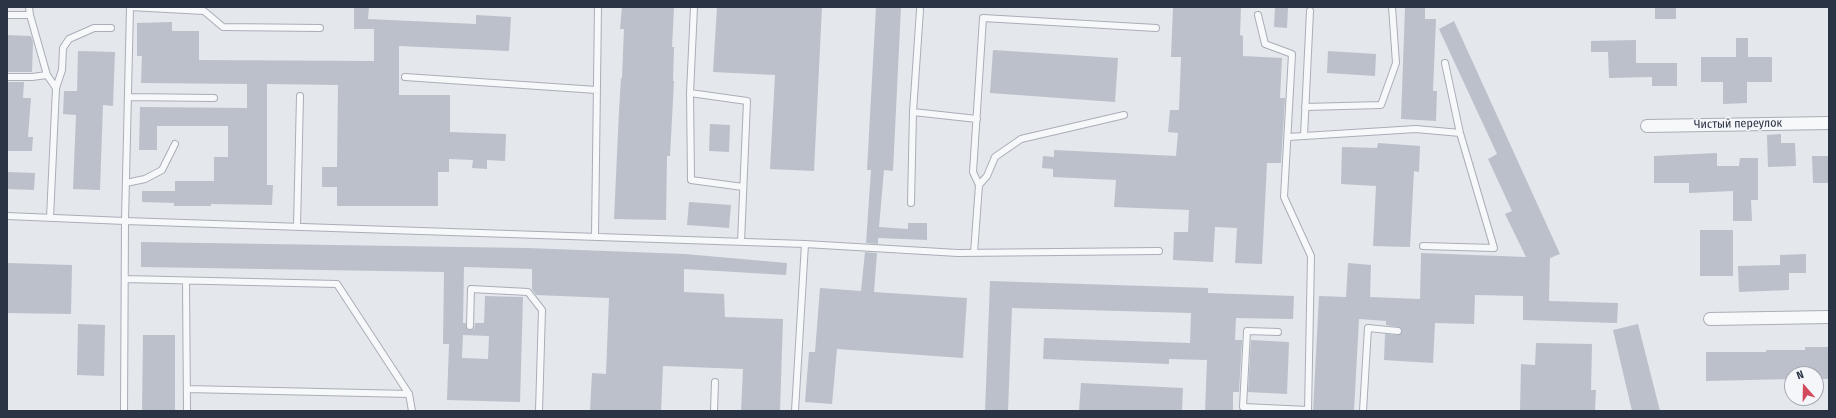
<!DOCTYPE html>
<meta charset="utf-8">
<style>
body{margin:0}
#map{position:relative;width:1836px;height:418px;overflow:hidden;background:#e4e7ec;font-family:"Fira Sans Condensed",sans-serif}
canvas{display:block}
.frame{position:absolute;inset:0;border:8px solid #2b3445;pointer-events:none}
.north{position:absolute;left:1784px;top:366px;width:40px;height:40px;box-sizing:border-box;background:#f4f6f9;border:1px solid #a4a8b1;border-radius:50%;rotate:340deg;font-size:11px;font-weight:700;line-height:16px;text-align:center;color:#2b3445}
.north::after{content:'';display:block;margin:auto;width:14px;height:18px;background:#d1495b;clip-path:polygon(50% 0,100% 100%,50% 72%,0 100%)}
</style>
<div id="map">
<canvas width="1836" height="418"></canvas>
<div class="frame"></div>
<div class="north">N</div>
</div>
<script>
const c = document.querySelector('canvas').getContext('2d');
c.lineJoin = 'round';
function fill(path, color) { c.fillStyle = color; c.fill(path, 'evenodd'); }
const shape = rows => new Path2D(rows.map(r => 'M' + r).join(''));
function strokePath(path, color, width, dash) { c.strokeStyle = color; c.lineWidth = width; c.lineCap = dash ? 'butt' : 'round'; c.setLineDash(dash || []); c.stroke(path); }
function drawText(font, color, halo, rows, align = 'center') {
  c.font = font + ' "Fira Sans Condensed",sans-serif'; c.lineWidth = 3; c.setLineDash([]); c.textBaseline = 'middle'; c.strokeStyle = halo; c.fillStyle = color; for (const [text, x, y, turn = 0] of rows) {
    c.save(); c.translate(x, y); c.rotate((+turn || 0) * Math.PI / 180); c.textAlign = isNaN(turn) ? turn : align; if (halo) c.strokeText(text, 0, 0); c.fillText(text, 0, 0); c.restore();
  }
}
fill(shape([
 [354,7,369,7,368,19,476,24,476,15,511,17,509,51,399,46,399,95,450,95,450,132,506,134,505,161,487,160,487,169,472,168,473,160,449,159,449,172,438,172,438,206,337,206,337,187,322,187,322,167,337,167,338,85,267,84,267,185,273,185,272,205,211,204,211,206,174,206,174,203,142,202,142,191,175,191,175,181,214,181,214,157,228,157,228,126,157,126,157,150,139,150,140,107,247,108,247,84,141,83,142,56,137,56,137,23,172,22,172,31,199,31,199,60,374,61,374,29,354,29],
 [622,7,674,7,672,47,674,47,673,81,674,81,670,156,667,156,666,220,614,219,619,111,621,78,622,78,624,29,620,29],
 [717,7,822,7,814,171,770,169,775,75,713,72],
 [876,7,901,7,893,171,884,170,879,227,908,229,908,223,927,223,927,240,878,238,878,244,866,243,871,170,867,170],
 [1173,7,1241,7,1240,35,1243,36,1243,56,1282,58,1280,98,1285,98,1281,163,1267,163,1262,264,1235,263,1237,228,1215,227,1213,262,1173,260,1174,232,1188,232,1189,210,1114,207,1116,180,1053,177,1053,169,1042,168,1043,156,1054,157,1054,150,1176,156,1178,133,1168,132,1170,110,1179,110,1181,57,1171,57],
 [1275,7,1288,7,1287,28,1274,27],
 [1405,7,1425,7,1425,19,1436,19,1433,91,1437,91,1436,121,1401,119],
 [1655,7,1676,7,1676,19,1655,19],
 [1454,21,1560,254,1550,258,1549,301,1618,303,1617,323,1523,320,1523,296,1475,295,1474,324,1435,323,1433,363,1384,360,1385,334,1399,335,1402,332,1402,329,1398,327,1386,325,1386,321,1359,319,1354,411,1313,411,1319,296,1346,297,1348,263,1371,265,1370,297,1420,299,1421,253,1526,257,1505,214,1512,211,1488,159,1497,154,1439,29],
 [7,35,31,36,33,42,32,72,7,72],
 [1736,38,1748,38,1748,57,1772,57,1772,82,1747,82,1747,103,1723,104,1723,82,1701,82,1701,57,1736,57],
 [1636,40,1636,63,1677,63,1677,86,1652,86,1652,77,1609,78,1608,52,1591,52,1591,41],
 [993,50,1118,58,1115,102,990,93],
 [78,51,115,52,113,106,103,105,100,190,73,189,76,115,63,114,64,91,77,91],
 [1328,51,1376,54,1375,76,1327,73],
 [7,82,24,82,23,98,31,98,28,137,33,137,32,151,7,151],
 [710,124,730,125,729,152,709,151],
 [1781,134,1781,143,1795,143,1796,166,1768,167,1767,135],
 [1378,143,1420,146,1419,172,1414,171,1410,247,1373,246,1376,186,1341,184,1342,147,1377,148],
 [1717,153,1717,166,1739,166,1740,158,1758,158,1758,200,1751,200,1752,221,1733,221,1733,191,1689,193,1689,183,1654,183,1654,156],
 [1812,156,1829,156,1829,183,1813,183],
 [7,172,35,173,34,190,7,189],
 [689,202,731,205,729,228,687,225],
 [1700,230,1733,230,1733,276,1700,276],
 [141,242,527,248,685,254,787,263,786,275,684,269,684,292,724,294,725,317,783,319,780,411,741,411,743,369,663,366,661,411,590,411,592,373,606,374,609,298,536,295,532,289,532,269,464,267,463,323,466,323,468,330,474,329,475,323,484,323,485,296,523,297,520,402,447,400,449,344,443,344,444,272,141,267],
 [463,335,489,336,488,359,462,358],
 [865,252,877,253,874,292,967,298,963,358,837,349,832,404,805,402,809,352,815,352,820,288,861,291],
 [1806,254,1806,273,1789,273,1789,290,1739,292,1738,266,1780,265,1780,255],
 [7,263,72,265,71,314,7,313],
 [990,281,1208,288,1208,293,1294,296,1293,319,1236,318,1235,340,1242,340,1239,392,1233,392,1233,411,1205,411,1207,360,1169,359,1169,364,1043,359,1044,338,1190,343,1191,313,1012,308,1008,411,985,411],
 [78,324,105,325,104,376,77,375],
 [1638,324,1660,411,1632,411,1613,330],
 [143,335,175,335,175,411,142,411],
 [1251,340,1289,342,1287,394,1248,392],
 [1536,343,1592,344,1591,390,1596,390,1595,411,1520,411,1521,364,1535,365],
 [1805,347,1829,347,1829,379,1816,379,1816,374,1791,374,1791,379,1706,381,1706,352,1766,352,1766,350,1805,350],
 [1081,383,1183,388,1182,411,1079,411]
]), '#bbc0ca');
const service = shape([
 [29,7,30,15,47,75,56,88],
 [130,7,125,221,805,244],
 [130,7,204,11,223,27,320,28],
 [694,7,690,93,691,180,743,187],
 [7,15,30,15],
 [1258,15,1265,44,1292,54,1284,197,1311,256,1308,411],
 [7,77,32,77,47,75],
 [405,77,597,90],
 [690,93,747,101,741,242],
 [128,97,214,98],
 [1305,107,1381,105,1396,63,1392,7],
 [913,112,977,119],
 [1304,136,1310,11],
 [1288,137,1416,129,1460,133],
 [126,183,145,179,162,170,175,144],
 [979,185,987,176,995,157,1021,139,1124,115],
 [911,203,913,112,920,10],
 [7,216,125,221,124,411],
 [50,218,56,88,62,70,63,48,69,39,94,28,111,28],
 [297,226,300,96],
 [595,236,598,7],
 [1423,246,1494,248,1460,133,1445,63],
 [974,253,979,185,973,172,983,18,1156,28],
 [125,279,337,284,409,394,412,411],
 [186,282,187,411],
 [470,326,471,289,528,292,542,310,539,411],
 [1278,332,1247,331,1243,407,1308,410],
 [187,389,409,394],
 [714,411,715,382],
 [795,411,805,244,958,253,1159,251],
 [1363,411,1368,328,1398,331]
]);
const minor = shape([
 [1647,126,1829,123],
 [1710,319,1829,317]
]);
strokePath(service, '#a9aeb7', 8);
strokePath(minor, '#a9aeb7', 14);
strokePath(service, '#f7f8fa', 6);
strokePath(minor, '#f7f8fa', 12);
drawText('12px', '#2b3445', '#f4f6f9', [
 ["Чистый переулок",1738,124,-1]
]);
</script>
